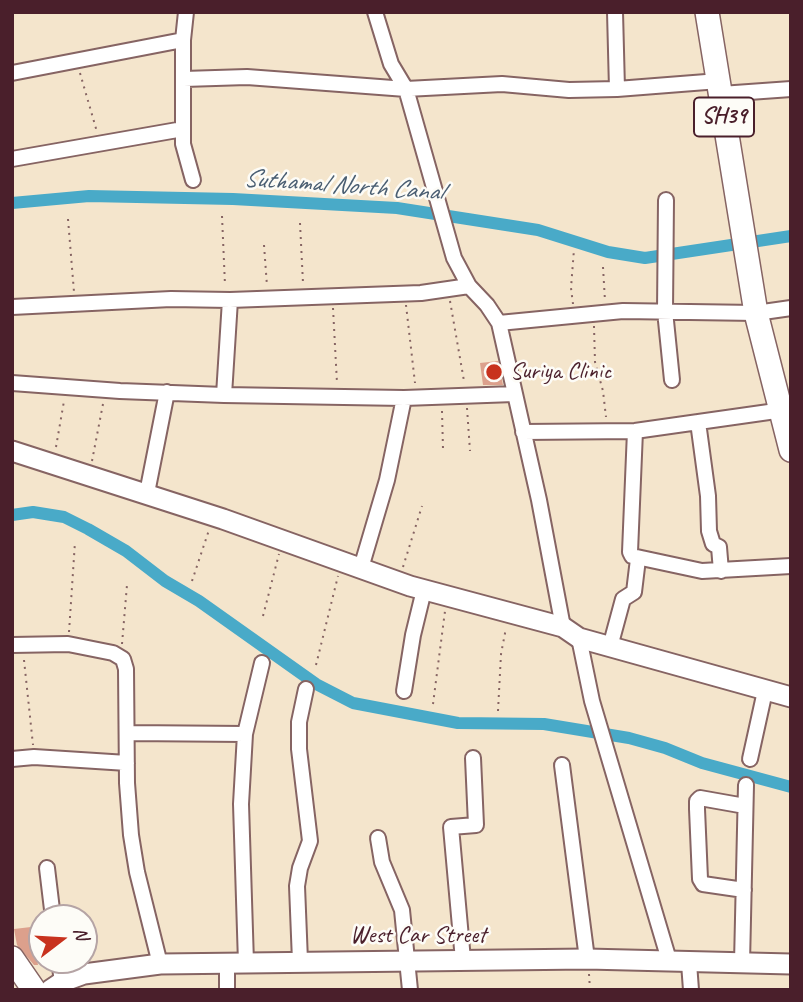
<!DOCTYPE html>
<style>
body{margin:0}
#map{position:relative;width:803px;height:1002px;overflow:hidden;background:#f4e5cc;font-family:Caveat,sans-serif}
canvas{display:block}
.frame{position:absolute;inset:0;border:14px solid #4a1f2b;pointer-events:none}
.north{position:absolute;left:28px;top:904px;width:70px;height:70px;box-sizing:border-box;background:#fdfcf7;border:2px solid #b5a4a5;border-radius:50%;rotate:73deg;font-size:19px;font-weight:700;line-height:28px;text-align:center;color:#4a1f2b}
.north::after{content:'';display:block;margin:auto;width:24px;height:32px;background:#c8321e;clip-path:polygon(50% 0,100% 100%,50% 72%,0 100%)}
</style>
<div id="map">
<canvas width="803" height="1002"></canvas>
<div class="frame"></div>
<div class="north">N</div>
</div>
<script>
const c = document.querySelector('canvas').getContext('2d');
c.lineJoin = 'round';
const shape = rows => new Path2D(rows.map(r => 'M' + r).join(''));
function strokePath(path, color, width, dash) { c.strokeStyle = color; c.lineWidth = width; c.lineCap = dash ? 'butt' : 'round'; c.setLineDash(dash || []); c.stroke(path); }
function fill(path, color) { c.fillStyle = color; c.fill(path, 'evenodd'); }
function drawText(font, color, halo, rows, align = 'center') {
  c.font = font + ' Caveat,sans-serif'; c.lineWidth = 5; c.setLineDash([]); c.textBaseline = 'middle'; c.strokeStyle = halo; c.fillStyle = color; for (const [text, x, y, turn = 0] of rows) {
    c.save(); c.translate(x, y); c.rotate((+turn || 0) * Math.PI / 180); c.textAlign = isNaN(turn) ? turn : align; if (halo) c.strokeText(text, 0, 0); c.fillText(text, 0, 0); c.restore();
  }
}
strokePath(shape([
 [12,203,89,196,233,199,397,208,538,230,608,252,645,258,791,236],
 [12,515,33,512,64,517,88,529,126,551,165,581,199,601,316,684,353,703,458,723,544,724,629,738,665,748,702,763,791,787]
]), '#49aac8', 12);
fill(shape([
 [498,361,503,385,483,385,480,363],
 [31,927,38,965,34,965,17,945,14,929]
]), '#dca08c');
const street = shape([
 [186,12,183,40,183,144,193,180],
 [375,12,391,64,406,89,454,258,469,286,487,305,499,323,539,500,563,627],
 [615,12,617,89],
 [12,73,183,40],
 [184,79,247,77,406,89,502,84,569,90,617,89,719,81],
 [721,94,791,89],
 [12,159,183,129],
 [666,200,665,311,672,380],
 [12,307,171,299,230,300,421,293,469,286],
 [499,323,623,311,756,313,791,308],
 [12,383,120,391,224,395,404,398,514,394],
 [224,395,230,300],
 [698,422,708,496,709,531,713,544,719,547,721,571],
 [635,431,630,552,632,556,702,571,791,566],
 [523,432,635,431,783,410],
 [147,493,167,392],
 [361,568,387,480,404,398],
 [579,638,592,701,669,960],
 [12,645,68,644,113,653,123,659,126,669,127,783,131,835,137,872,160,964],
 [610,647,623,599,634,592,638,559],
 [404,691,413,635,424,590],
 [128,733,245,734],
 [12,759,34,757,127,763],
 [750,759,765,691],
 [562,765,587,959],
 [378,838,382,862,402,910,410,990],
 [47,868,53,918],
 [744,890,703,884,700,879,697,809,697,801,700,798,745,806],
 [59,960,62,982],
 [463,960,451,827,476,825,473,758],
 [300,961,297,886,300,868,310,841,299,749,299,722,306,689],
 [227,963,227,990],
 [246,963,241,804,245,734,262,663],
 [689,963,691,990],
 [742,963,746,785]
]);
const secondary = shape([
 [12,451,223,519,410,586,563,627,579,638,791,697],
 [50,990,62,982,84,974,160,964,587,959,791,964]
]);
const primary = shape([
 [707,12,756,313,791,450],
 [12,958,34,990]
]);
strokePath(street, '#866463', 18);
strokePath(secondary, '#866463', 23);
strokePath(primary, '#866463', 26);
strokePath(shape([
 [80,73,97,132],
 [222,216,225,285],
 [68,219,74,292],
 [300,223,303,283],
 [264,245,267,286],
 [603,267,605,301],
 [450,301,464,381],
 [573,304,571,288,574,249],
 [406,305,415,383],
 [333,308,337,383],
 [594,326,595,362,603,391,606,417],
 [467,408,470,451],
 [442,411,443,449],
 [56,447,64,401],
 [92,461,103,404],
 [403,567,422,506],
 [192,581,209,530],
 [263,616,279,554],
 [69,632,75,542],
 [122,644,127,585],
 [24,660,33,745],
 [316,665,338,576],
 [433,704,445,611],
 [498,711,501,654,506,628],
 [589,974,590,990]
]), '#866463', 2, [2, 5]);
strokePath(street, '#fff', 14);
strokePath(secondary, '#fff', 19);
strokePath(primary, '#fff', 23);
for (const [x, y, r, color] of [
 [494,372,9,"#c8321e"]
]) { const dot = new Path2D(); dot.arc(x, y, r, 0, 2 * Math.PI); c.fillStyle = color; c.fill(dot); strokePath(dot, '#fdfcf7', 2.5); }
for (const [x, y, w] of [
 [724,117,60]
]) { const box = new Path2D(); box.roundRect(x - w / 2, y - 19.5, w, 39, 5); c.fillStyle = '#fdfcf7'; c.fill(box); strokePath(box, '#4a1f2b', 2); }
drawText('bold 23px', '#4a1f2b', null, [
 ["SH39",724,117]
]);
drawText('24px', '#4a1f2b', '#fdfcf7', [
 ["Suriya Clinic",510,372]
], 'left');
drawText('24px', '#4a1f2b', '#fdfcf7', [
 ["West Car Street",418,936]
]);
drawText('italic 26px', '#4a5e72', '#fdfcf7', [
 ["Suthamal North Canal",343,186,4]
]);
</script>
